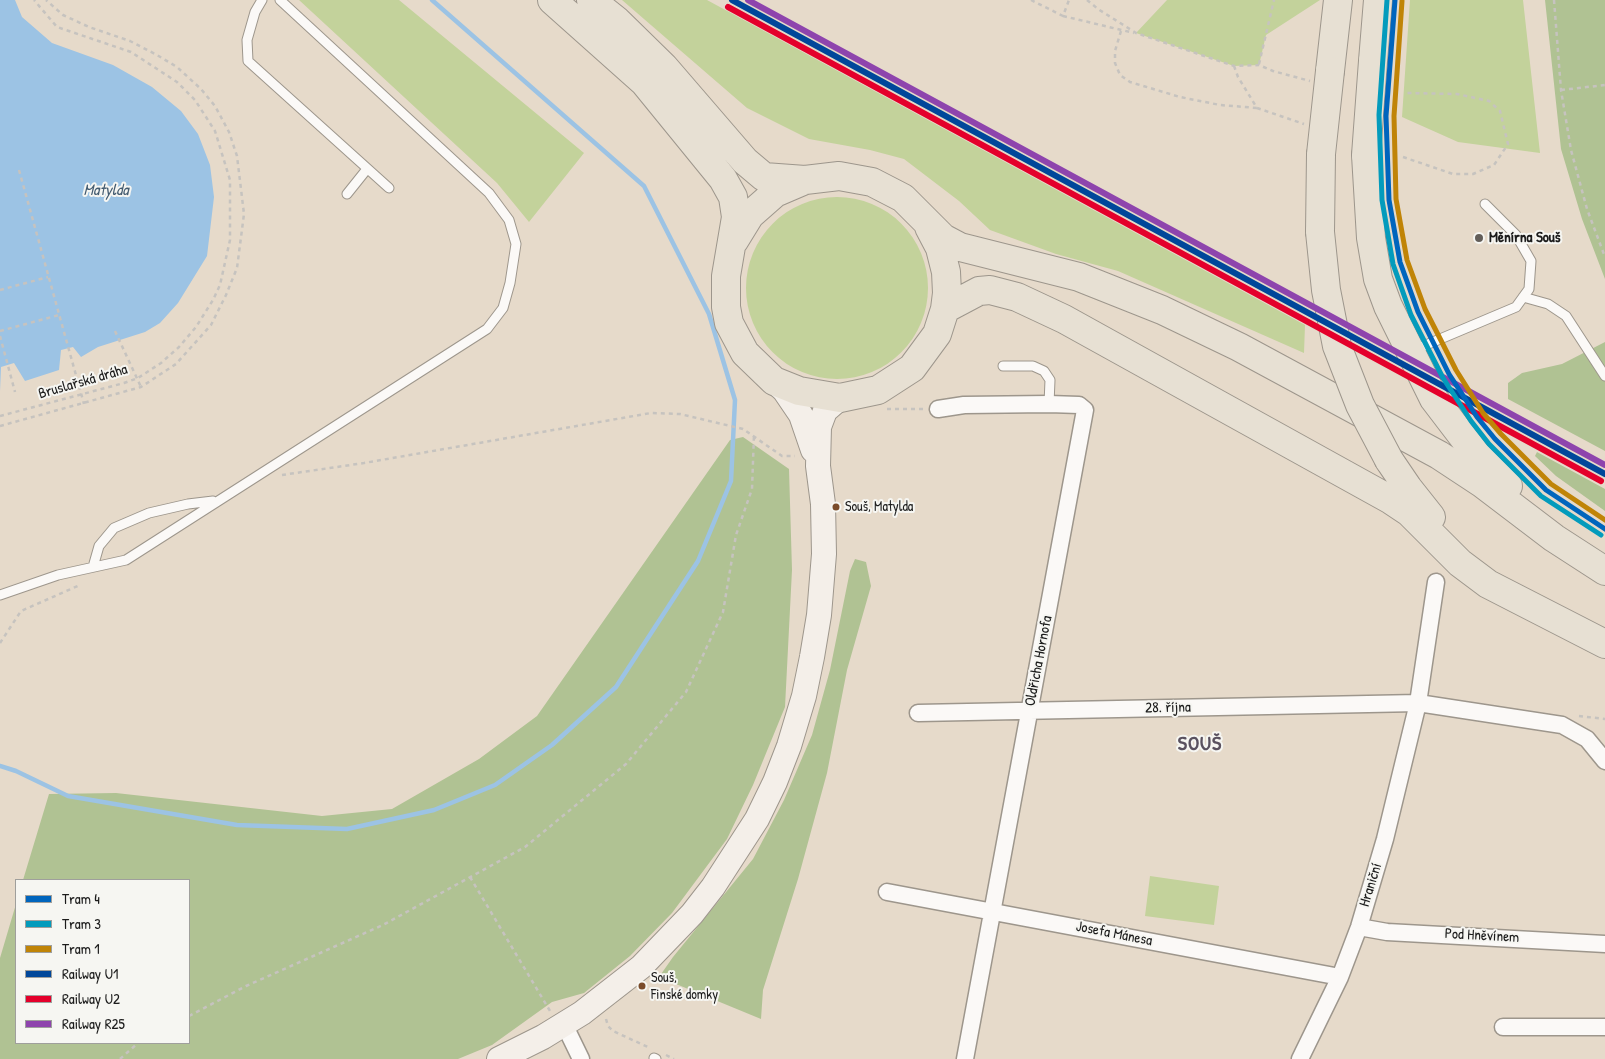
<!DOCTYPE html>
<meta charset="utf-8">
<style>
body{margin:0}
#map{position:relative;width:1605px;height:1059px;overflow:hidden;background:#e6daca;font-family:"Patrick Hand",sans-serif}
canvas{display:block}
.legend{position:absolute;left:15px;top:879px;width:175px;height:165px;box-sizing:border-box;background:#f6f6f2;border:1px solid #9f9f9c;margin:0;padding:6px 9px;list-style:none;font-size:15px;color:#1c1c1c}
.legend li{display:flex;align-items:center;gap:10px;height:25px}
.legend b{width:25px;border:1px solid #9f9f9c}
</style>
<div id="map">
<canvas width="1605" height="1059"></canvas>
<ul class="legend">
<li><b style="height:6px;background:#0065bd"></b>Tram 4</li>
<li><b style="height:6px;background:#039bbc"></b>Tram 3</li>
<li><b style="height:6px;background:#c08407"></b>Tram 1</li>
<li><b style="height:6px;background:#00479a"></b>Railway U1</li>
<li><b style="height:6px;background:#e4002b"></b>Railway U2</li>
<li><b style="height:6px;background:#8e44ad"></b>Railway R25</li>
</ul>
</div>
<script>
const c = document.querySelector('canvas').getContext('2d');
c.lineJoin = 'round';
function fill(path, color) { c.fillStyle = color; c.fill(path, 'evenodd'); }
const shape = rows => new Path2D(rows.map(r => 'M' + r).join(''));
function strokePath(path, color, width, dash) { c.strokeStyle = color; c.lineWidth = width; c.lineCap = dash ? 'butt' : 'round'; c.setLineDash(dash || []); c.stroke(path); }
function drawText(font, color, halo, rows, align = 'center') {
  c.font = font + ' "Patrick Hand",sans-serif'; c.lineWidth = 4; c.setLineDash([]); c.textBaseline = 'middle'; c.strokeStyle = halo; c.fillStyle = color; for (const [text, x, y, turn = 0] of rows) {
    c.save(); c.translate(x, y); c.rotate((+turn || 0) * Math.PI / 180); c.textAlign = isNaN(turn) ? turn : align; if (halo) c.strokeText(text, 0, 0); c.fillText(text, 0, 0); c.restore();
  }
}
fill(shape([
 [299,0,399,0,584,153,529,222,497,183],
 [622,0,707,0,1305,325,1304,353,1118,271,1056,254,990,230,959,201,904,159,870,150,809,139,747,108],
 [1167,0,1320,0,1266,35,1259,65,1234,66,1136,33],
 [1410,0,1523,0,1540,153,1458,142,1402,117],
 '746 288a91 91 0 1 1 182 0a91 91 0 1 1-182 0Z',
 [1150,876,1219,886,1214,925,1145,916]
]), '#c3d29b');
fill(shape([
 [1545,0,1605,0,1605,279,1582,219,1561,149],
 [1605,342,1605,451,1508,399,1508,383,1522,373,1562,364],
 [743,437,789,469,792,570,785,707,753,785,727,839,672,913,630,956,584,993,552,1002,492,1045,458,1059,0,1059,0,958,16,904,16,1043,189,1043,189,880,23,880,49,794,116,793,322,816,392,809,479,759,537,716,730,440],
 [1537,452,1605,489,1605,511,1556,476,1535,456],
 [855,559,866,562,871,586,847,670,827,773,798,879,763,990,761,1019,659,977,673,957,753,859,784,800,812,735,830,670,850,571]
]), '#b0c293');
fill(shape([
 [0,0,15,0,22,17,52,43,113,65,152,87,181,111,198,134,210,165,214,197,207,256,178,303,160,323,145,332,98,347,81,357,73,347,61,350,59,370,25,381,14,363,1,367,0,391]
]), '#9cc3e4');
strokePath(shape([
 [0,766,16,771,68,796,237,825,347,829,434,810,495,785,552,745,616,687,698,561,731,481,735,400,709,314,644,186,432,0]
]), '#9cc3e4', 4.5);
const lane = shape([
 [262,0,255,12,247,40,248,61,389,188],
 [347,194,367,169],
 [1523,297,1548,304,1566,316,1605,376],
 [1414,350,1516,307,1529,289,1531,261,1516,235,1485,204],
 [1003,366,1033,366,1044,371,1050,380,1049,404],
 [93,567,99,546,114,528,149,513,188,504,213,501],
 [0,595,58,575,126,560,487,329,503,308,510,283,516,244,509,220,489,193,280,0],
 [654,1058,656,1059]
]);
const street = shape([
 [938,409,964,405,1049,404,1079,405,1085,410,965,1059],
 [918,713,1418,703,1562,725,1587,739,1605,761],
 [887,892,1340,977],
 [1359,927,1387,932,1605,944],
 [564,1024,581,1059],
 [1503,1027,1605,1027],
 [1300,1059,1340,977,1359,927,1385,839,1418,703,1436,582]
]);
const secondary = shape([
 [774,381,784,390,801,415,813,450],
 [499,1059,543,1037,582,1013,641,967,692,914,713,887,757,819,775,782,789,746,804,696,812,657,819,615,824,554,823,504,818,466,819,427,825,411,840,398]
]);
const highway = shape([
 [552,0,644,82,723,179,733,197,736,217,726,276,726,307,729,323,745,353,774,381,799,391,840,398,878,390,912,368,937,334,945,309,947,293,946,272,940,248,929,227],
 [591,0,617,21,664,67,745,161,764,177,805,180,839,176,872,182,903,198,943,238,960,247,1079,277,1162,310,1239,347,1439,455,1483,484,1554,538,1605,571],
 [1373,61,1378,0],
 [1330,71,1338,0],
 [1366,155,1371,238,1378,279,1388,306,1434,399,1476,454,1508,486],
 [1320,232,1321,154],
 [734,241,750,215,775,193,803,181],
 [945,309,979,291,990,290,1017,297,1064,319,1391,500,1409,512,1460,563,1488,584,1605,644],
 [1389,460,1408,488,1431,517]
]);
strokePath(lane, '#9d968c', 11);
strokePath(street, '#9d968c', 19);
strokePath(secondary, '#9d968c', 26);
strokePath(highway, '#9d968c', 30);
strokePath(shape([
 [1031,0,1063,16,1069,0],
 [1087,0,1098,9,1136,33,1234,66,1259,65,1273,71,1310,81],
 [1554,0,1561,90,1571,150,1587,209,1605,257],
 [1063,16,1134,33],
 [1121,31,1115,51,1115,63,1120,75,1130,82,1180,97,1220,105,1257,108],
 [1259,64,1274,0],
 [1234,66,1238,77,1257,108,1304,124],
 [1561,90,1605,85],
 [1403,157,1453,174,1473,174,1494,165,1508,144,1500,111,1489,101,1457,94,1405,93],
 [19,170,84,404],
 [0,290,48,277],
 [0,331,59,315],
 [115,331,141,387],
 [0,336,15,392],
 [887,409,924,409],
 [0,416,124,383,138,378,161,363,179,347,196,327,213,300,220,285,230,240,230,180,215,131,195,100,177,82,131,52,57,27,34,0],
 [0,426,141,387,176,364,211,325,226,295,237,268,244,214,237,156,229,132,215,106,201,89,177,67,157,55,130,41,89,27,63,15,46,0],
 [282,475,364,463,651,413,680,414,743,429,782,456,795,456],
 [0,643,21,611,80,585],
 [1579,716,1605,719],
 [470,877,550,1011],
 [189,1016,246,986,383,925,525,847,626,764,686,692,723,612,736,535,752,489,754,435],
 [606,1019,608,1026,613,1031,650,1048],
 [666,1055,674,1059],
 [120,1059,138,1043]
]), '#c6c3bf', 2.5, [4, 4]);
strokePath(lane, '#fbf9f7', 9);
strokePath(street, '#fbf9f7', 16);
strokePath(secondary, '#f4efe9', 24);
strokePath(highway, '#e7e0d3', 28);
const highwayBridge = shape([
 [1321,154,1330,71],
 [1366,155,1373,61],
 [1320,232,1326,290,1337,346,1360,405,1389,460]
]);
strokePath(highwayBridge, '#9d968c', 30, []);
strokePath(highwayBridge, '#e7e0d3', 28);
strokePath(shape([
 [732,0,1605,474]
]), '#00479a', 6);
strokePath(shape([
 [728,7,1601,481]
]), '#e4002b', 6);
strokePath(shape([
 [748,0,1605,465]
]), '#8e44ad', 6);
strokePath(shape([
 [1395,0,1386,116,1389,200,1400,262,1418,312,1449,374,1477,417,1495,439,1546,490,1605,529]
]), '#0065bd', 5);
strokePath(shape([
 [1387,0,1379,115,1382,200,1393,264,1411,315,1443,378,1471,421,1489,444,1541,496,1601,535]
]), '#039bbc', 5);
strokePath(shape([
 [1402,1,1394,116,1396,199,1407,260,1425,309,1456,370,1483,413,1501,434,1551,484,1605,520]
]), '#c08407', 5);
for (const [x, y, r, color] of [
 [1479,238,5,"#635e59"],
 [836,507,4.5,"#7a4b2a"],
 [642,986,4.5,"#7a4b2a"]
]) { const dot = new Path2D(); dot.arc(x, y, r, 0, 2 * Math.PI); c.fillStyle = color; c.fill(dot); strokePath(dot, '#f6f6f2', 2); }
drawText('14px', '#1c1c1c', '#f6f6f2', [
 ["Souš, Matylda",845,507],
 ["Souš,",651,978],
 ["Finské domky",651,995]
], 'left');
drawText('bold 15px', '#1c1c1c', '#f6f6f2', [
 ["Měnírna Souš",1489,238]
], 'left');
drawText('15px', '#1c1c1c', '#f6f6f2', [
 ["Bruslařská dráha",83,382,-16],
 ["Oldřicha Hornofa",1039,661,-79],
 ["28. října",1168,708,-1],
 ["Hraniční",1371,885,-73],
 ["Josefa Mánesa",1114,934,11],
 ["Pod Hněvínem",1482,936,3]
]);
drawText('italic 16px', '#435b70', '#f6f6f2', [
 ["Matylda",106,191]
]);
c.letterSpacing = '1px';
drawText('bold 20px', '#5a515f', '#f6f6f2', [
 ["SOUŠ",1200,745]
]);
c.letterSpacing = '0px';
</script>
